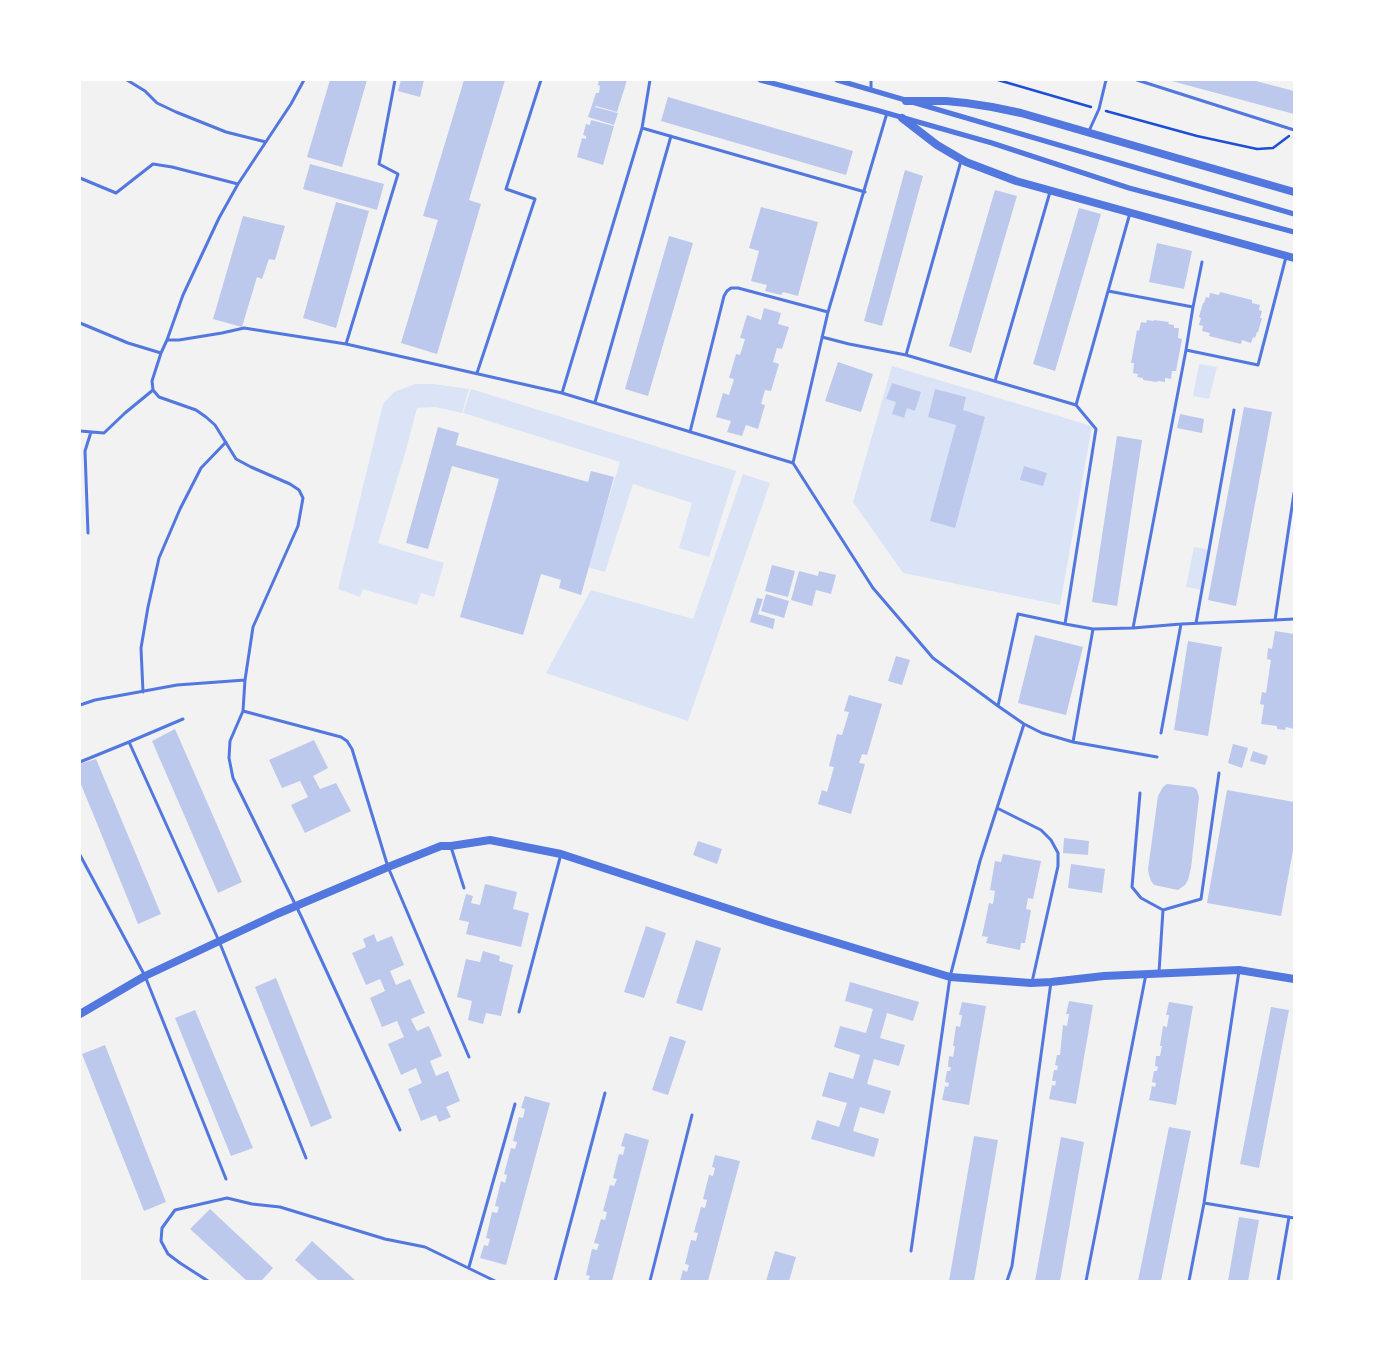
<!DOCTYPE html>
<style>
body{margin:0}
#map{position:relative;width:1374px;height:1361px;overflow:hidden;background:#f2f2f2;font-family:"Nunito Sans",sans-serif}
canvas{display:block}
.frame{position:absolute;inset:0;border:81px solid #fff;pointer-events:none}
</style>
<div id="map">
<canvas width="1374" height="1361"></canvas>
<div class="frame"></div>
</div>
<script>
const c = document.querySelector('canvas').getContext('2d');
c.lineJoin = 'round';
function fill(path, color) { c.fillStyle = color; c.fill(path, 'evenodd'); }
const shape = rows => new Path2D(rows.map(r => 'M' + r).join(''));
function strokePath(path, color, width, dash) { c.strokeStyle = color; c.lineWidth = width; c.lineCap = dash ? 'butt' : 'round'; c.setLineDash(dash || []); c.stroke(path); }
fill(shape([
 [1199,364,1217,367,1209,399,1193,396],
 [892,366,1092,426,1060,605,903,573,853,502],
 [415,384,433,384,469,389,462,413,435,407,417,408,406,450,378,543,444,563,434,597,421,593,417,605,363,589,360,597,338,589,383,404,394,392],
 [471,389,736,471,709,557,679,548,692,503,633,484,605,572,587,567,620,462,463,413],
 [743,474,770,483,688,721,546,673,591,590,693,619],
 [1194,547,1211,550,1203,590,1186,587]
]), '#dbe4f7');
fill(shape([
 [330,80,367,80,342,167,307,157],
 [401,80,424,80,420,97,398,91],
 [464,80,505,80,469,200,481,204,437,354,401,343,438,220,423,216],
 [599,80,627,80,617,112,596,106,595,107,618,113,614,125,588,117,596,93,599,93,600,86,598,85],
 [1168,80,1252,80,1294,91,1294,114],
 [668,97,853,151,846,175,661,121],
 [591,120,614,126,603,165,577,157,582,138,586,139,586,136,583,135,586,124,590,125],
 [310,164,384,184,377,210,303,189],
 [905,170,923,176,882,326,864,321],
 [995,190,1017,196,971,353,949,346],
 [336,202,369,211,336,328,303,318],
 [761,207,818,222,798,296,783,292,781,295,765,291,767,285,751,281,759,251,749,248],
 [1079,208,1101,214,1055,371,1033,364],
 [243,216,285,226,275,260,269,259,262,279,257,277,242,327,213,319],
 [669,236,693,243,648,396,625,389],
 [1157,243,1192,251,1184,289,1149,282],
 [1220,292,1252,300,1252,303,1260,305,1259,310,1262,311,1260,318,1262,318,1258,332,1257,332,1255,338,1253,337,1251,343,1242,340,1241,344,1209,336,1210,333,1202,331,1203,326,1199,325,1201,318,1199,317,1203,303,1204,303,1206,297,1209,298,1210,293,1219,295],
 [764,308,781,313,778,324,789,327,782,349,777,348,773,362,779,364,771,391,765,390,761,404,765,405,758,429,746,425,742,436,727,432,731,421,716,417,723,393,729,395,734,379,729,378,736,354,740,355,745,339,740,338,747,315,761,320],
 [1147,320,1154,321,1154,320,1169,322,1168,324,1174,325,1174,328,1179,328,1178,338,1182,339,1176,371,1172,371,1171,379,1165,378,1165,382,1158,381,1157,382,1143,380,1143,378,1137,377,1138,374,1133,373,1134,363,1131,363,1137,330,1139,331,1141,322,1146,323],
 [838,362,873,374,861,412,825,401],
 [892,383,921,392,915,411,907,408,904,418,892,414,896,402,886,399],
 [935,389,966,397,963,410,985,417,955,528,930,521,956,425,928,417],
 [1244,407,1272,412,1236,606,1208,600],
 [1180,414,1204,419,1202,433,1177,428],
 [438,427,459,433,456,445,588,482,591,471,614,477,581,595,559,588,561,580,541,574,523,635,460,617,499,479,452,466,428,549,406,543],
 [1117,436,1142,440,1117,606,1092,602],
 [1024,466,1047,473,1043,486,1020,480],
 [772,565,795,571,788,597,765,591],
 [799,571,818,576,819,571,836,575,831,594,816,590,812,606,791,600],
 [766,594,789,601,784,618,761,611],
 [757,598,763,599,758,614,775,619,773,629,750,622],
 [1275,631,1294,634,1294,729,1286,727,1285,730,1277,729,1277,726,1261,724,1264,705,1260,704,1262,692,1266,693,1271,660,1267,659,1268,648,1272,649],
 [1035,635,1083,647,1066,715,1018,703],
 [1188,641,1222,647,1208,736,1174,730],
 [896,656,910,660,902,685,888,681],
 [849,695,882,704,867,755,862,754,859,763,865,764,851,814,818,804,822,790,827,792,834,767,829,766,837,734,842,735,849,712,844,711],
 [175,729,242,882,218,893,152,741],
 [314,740,328,768,313,776,320,789,336,783,351,811,305,833,291,805,308,797,300,781,282,788,269,760],
 [1233,744,1248,748,1242,768,1228,763],
 [1253,751,1268,756,1265,765,1250,761],
 [96,759,161,914,138,924,80,782,80,764],
 [1167,784,1193,787,1197,790,1199,797,1191,868,1188,880,1185,885,1178,890,1154,885,1151,881,1149,875,1148,869,1158,796,1163,787],
 [1227,790,1294,802,1294,845,1281,916,1207,903],
 [1064,838,1089,841,1088,855,1063,853],
 [698,841,722,849,717,864,693,855],
 [1003,854,1041,861,1033,899,1028,898,1026,909,1031,910,1025,943,1021,943,1020,950,986,943,988,937,982,936,989,903,993,904,995,891,990,890,995,861,1001,862],
 [1071,864,1105,869,1102,893,1068,888],
 [485,884,517,892,513,909,529,913,521,947,466,934,469,922,459,920,466,894,473,896,471,903,480,905],
 [646,926,666,933,644,998,624,992],
 [374,934,377,942,392,936,404,965,390,971,396,985,410,979,425,1013,411,1019,417,1031,429,1026,442,1056,430,1061,436,1076,448,1071,460,1101,446,1107,451,1117,439,1122,436,1115,421,1121,408,1089,422,1083,416,1068,401,1075,388,1044,404,1037,397,1021,382,1027,370,998,385,991,380,979,366,985,352,953,366,947,363,939],
 [696,940,721,948,702,1011,676,1003],
 [483,951,500,956,499,961,513,965,501,1016,486,1013,483,1024,468,1020,472,1001,457,997,466,959,480,962],
 [276,978,332,1118,311,1127,255,987],
 [850,982,919,1002,913,1021,887,1013,880,1038,905,1045,899,1066,874,1059,867,1084,891,1091,884,1114,860,1107,853,1131,879,1139,874,1157,811,1139,817,1120,839,1127,847,1103,822,1096,829,1072,853,1079,860,1055,834,1047,840,1026,866,1033,873,1009,845,1001],
 [1069,1001,1093,1005,1076,1104,1049,1099,1052,1085,1055,1086,1056,1081,1052,1081,1054,1070,1057,1070,1058,1066,1055,1065,1057,1055,1060,1055,1063,1025,1067,1026,1069,1014,1066,1014],
 [962,1002,986,1006,969,1105,942,1100,945,1086,948,1087,949,1083,945,1082,947,1071,950,1071,951,1067,948,1067,949,1056,953,1057,955,1046,953,1046,956,1026,960,1027,962,1015,959,1015],
 [1169,1002,1193,1006,1176,1105,1149,1100,1152,1086,1155,1087,1156,1083,1152,1082,1154,1071,1157,1071,1158,1067,1155,1066,1156,1056,1160,1056,1162,1046,1160,1046,1163,1026,1167,1027,1169,1015,1166,1015],
 [1271,1007,1289,1010,1259,1168,1240,1164],
 [195,1010,253,1148,231,1156,175,1018],
 [670,1036,686,1041,668,1095,652,1090],
 [105,1045,166,1202,144,1211,82,1054],
 [525,1096,550,1103,506,1265,480,1258,484,1245,488,1246,490,1239,486,1238,492,1212,497,1213,499,1207,495,1206,501,1181,505,1183,507,1175,504,1174,511,1148,515,1149,517,1142,513,1141,519,1117,523,1118,525,1109,521,1108],
 [1169,1127,1191,1131,1161,1281,1138,1281],
 [625,1133,649,1140,612,1281,588,1281,590,1276,586,1275,592,1249,597,1250,599,1244,594,1243,601,1219,605,1220,607,1212,603,1211,610,1185,614,1186,617,1179,613,1178,619,1154,623,1155,625,1147,621,1146],
 [974,1136,998,1140,974,1281,949,1281],
 [1061,1137,1084,1142,1060,1281,1035,1281],
 [715,1155,740,1161,708,1281,680,1281,683,1270,687,1272,689,1265,685,1264,691,1240,696,1241,698,1233,694,1232,701,1207,705,1208,707,1200,703,1199,709,1175,713,1176,715,1168,712,1167],
 [210,1209,273,1268,261,1281,247,1281,190,1229],
 [1239,1217,1259,1220,1248,1281,1228,1281],
 [312,1241,356,1281,319,1281,295,1260],
 [775,1251,796,1257,789,1281,766,1281]
]), '#bdc9ec');
strokePath(shape([
 [998,80,1091,107],
 [1106,111,1197,136,1257,149,1273,148,1289,136]
]), '#1d4ed8', 2.5);
strokePath(shape([
 [127,80,145,91,157,103,176,112,226,132,266,142],
 [1137,80,1294,130],
 [871,89,871,80],
 [887,113,828,312,793,463,873,588,933,658,998,706,1024,724,1042,733,1073,742,1157,757],
 [642,128,865,192],
 [1089,131,1099,109,1106,80],
 [80,178,116,193,153,164,172,167,238,184],
 [1108,291,1193,307,1202,262],
 [1193,307,1186,350,1258,365,1286,257],
 [80,323,128,343,161,353],
 [822,337,849,344,906,355,1076,405,1096,429,1065,624],
 [167,340,179,340,222,333,244,328,346,344,562,393,793,463],
 [346,344,398,174,379,164,395,80],
 [906,355,961,161],
 [477,373,535,199,506,189,541,80],
 [995,381,1050,192],
 [562,393,642,128,650,80],
 [595,402,671,136],
 [1076,405,1130,213],
 [80,431,104,433,125,413,153,390],
 [690,432,724,296,727,291,731,288,738,288,828,312],
 [1294,493,1275,620,1294,619],
 [88,533,85,451,91,432],
 [1196,623,1234,410],
 [1133,628,1186,350],
 [245,680,243,711,230,741,229,758,233,778,301,916,400,1130],
 [143,692,141,648,148,607,159,558,180,509,201,468,226,442],
 [80,705,95,700,177,685,245,680,253,627,298,526,303,498,299,490,290,484,251,467,236,459,215,425,206,417,196,410,159,397,153,390,152,381,161,353,167,340,183,295,219,218,238,184,291,104,304,80],
 [998,706,1018,614,1065,624,1093,629],
 [243,711,341,737,347,741,352,749,388,867,469,1057],
 [1161,733,1181,624],
 [129,742,219,941,306,1158],
 [1073,742,1093,629,1133,628,1181,624,1275,620],
 [80,762,129,742,183,719],
 [1140,793,1132,887,1141,898,1163,910],
 [997,808,1041,830,1051,840,1058,853,1058,866,1032,982],
 [451,847,464,888],
 [80,855,145,976,226,1179],
 [1159,972,1163,910,1201,899,1219,773],
 [519,1012,561,854],
 [1204,1203,1294,1218],
 [911,1251,950,977,980,861,1024,724],
 [469,1267,515,1104],
 [208,1281,180,1263,168,1254,161,1241,162,1228,175,1210,227,1198,252,1204,280,1207,385,1239,425,1247,495,1281],
 [555,1281,605,1093],
 [650,1281,692,1115],
 [1007,1281,1012,1266,1051,982],
 [1086,1281,1146,974],
 [1189,1281,1204,1203,1239,971],
 [1278,1281,1289,1217]
]), '#5277de', 3);
strokePath(shape([
 [760,80,876,110,992,143,1129,188,1294,232],
 [837,80,1294,214]
]), '#5277de', 5);
strokePath(shape([
 [906,101,946,101,966,103,992,107,1021,113,1294,192],
 [902,118,937,145,966,162,1016,181,1294,258],
 [80,1014,145,976,277,914,388,867,441,846,451,846,490,840,561,854,772,923,950,977,1031,983,1051,982,1104,976,1239,970,1294,979]
]), '#5277de', 8);
</script>
